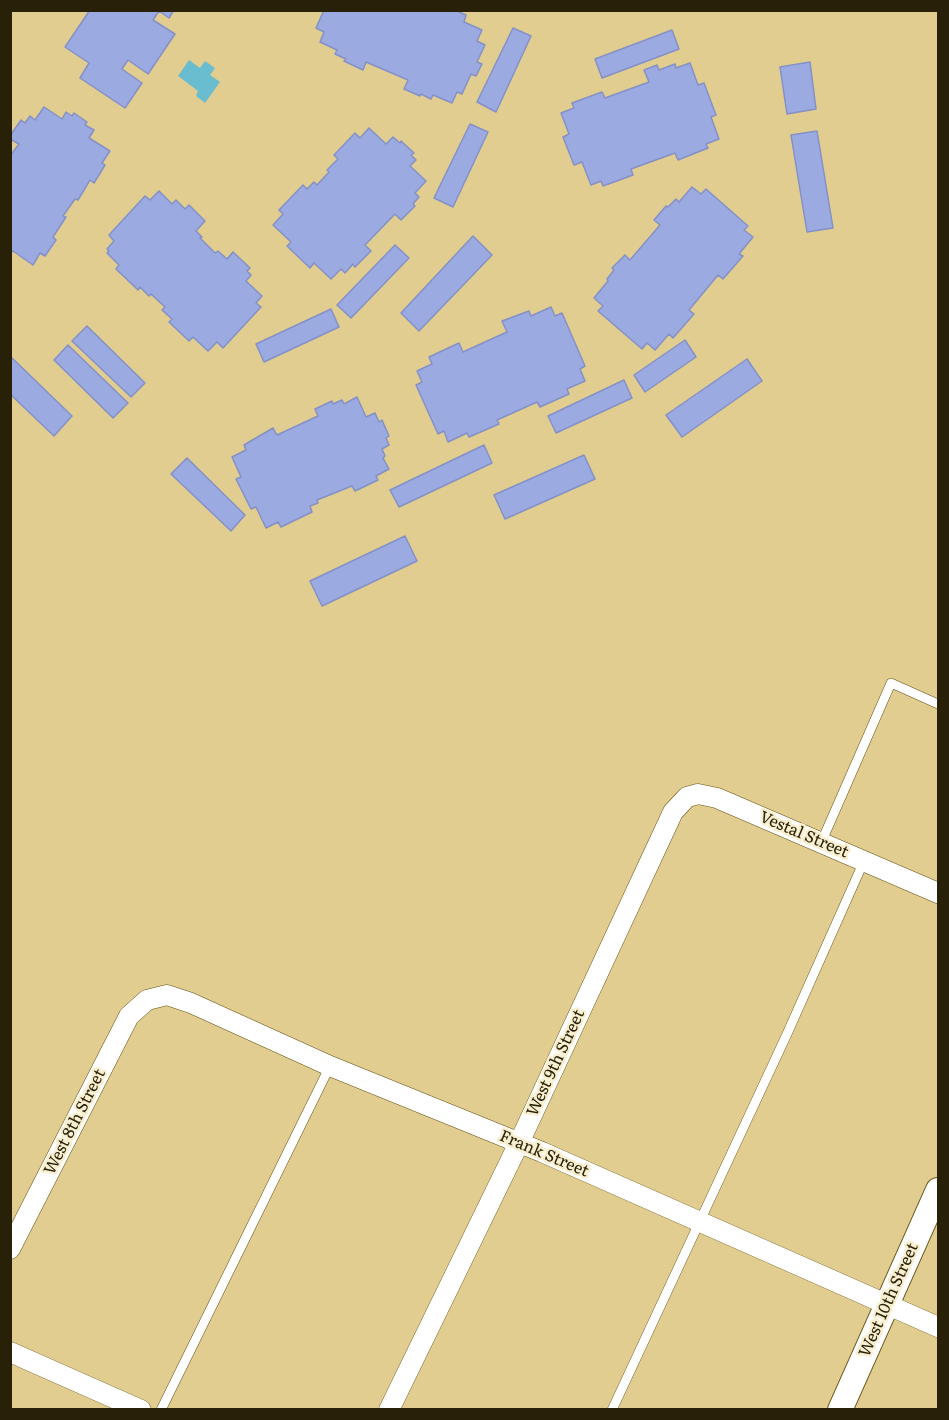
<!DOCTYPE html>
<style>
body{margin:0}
#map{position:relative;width:949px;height:1420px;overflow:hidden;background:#e0cd8f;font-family:Literata,serif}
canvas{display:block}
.frame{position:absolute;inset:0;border:12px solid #282007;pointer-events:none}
</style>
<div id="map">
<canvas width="949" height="1420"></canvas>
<div class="frame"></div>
</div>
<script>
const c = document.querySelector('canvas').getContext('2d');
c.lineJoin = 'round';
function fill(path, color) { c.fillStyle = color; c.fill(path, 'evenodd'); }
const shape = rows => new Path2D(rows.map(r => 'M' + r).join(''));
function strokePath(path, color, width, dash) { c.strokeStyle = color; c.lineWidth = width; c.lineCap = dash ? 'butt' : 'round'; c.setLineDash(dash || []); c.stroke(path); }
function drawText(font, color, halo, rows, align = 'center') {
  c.font = font + ' Literata,serif'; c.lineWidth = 5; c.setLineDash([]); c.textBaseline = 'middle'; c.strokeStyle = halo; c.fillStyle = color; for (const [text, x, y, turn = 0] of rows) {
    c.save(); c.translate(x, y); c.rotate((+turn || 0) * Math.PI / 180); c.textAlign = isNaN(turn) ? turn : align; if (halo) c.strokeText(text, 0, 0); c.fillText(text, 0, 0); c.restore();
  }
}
fill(shape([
 [189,60,200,68,205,61,215,68,210,75,220,82,205,103,196,96,198,91,178,76]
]), '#6abdce');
const building = shape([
 [90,10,174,10,169,18,159,11,153,20,175,34,148,74,128,60,122,69,142,83,125,108,80,78,89,63,65,47,90,10],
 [324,10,455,10,466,15,464,22,482,30,477,41,485,45,477,62,482,64,476,76,471,74,462,94,457,92,452,103,433,95,431,99,421,94,420,96,404,89,408,80,366,62,363,70,344,61,346,59,335,54,337,50,320,42,324,32,316,28,324,10],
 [513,28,531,36,496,112,477,102,513,28],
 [672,30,679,49,602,78,595,59,672,30],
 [810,62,816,109,787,114,780,67,810,62],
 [690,63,698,85,704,83,716,115,711,117,719,139,706,144,708,148,678,160,675,153,631,169,633,175,603,186,601,181,591,185,582,162,574,165,563,137,569,134,561,113,574,108,572,103,602,92,605,98,649,82,644,70,657,65,659,70,675,64,676,68,690,63],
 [44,107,62,119,66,112,72,116,74,113,87,122,85,125,94,130,89,138,110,151,102,163,105,165,94,183,90,180,78,200,75,199,63,216,66,217,53,237,56,240,45,256,40,253,33,265,13,251,10,254,10,156,19,144,10,139,10,136,21,120,25,123,30,116,35,120,44,107],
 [470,124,488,132,453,207,434,198,470,124],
 [369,128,386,144,393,137,400,143,401,141,414,153,411,155,416,160,410,166,426,181,415,193,419,197,413,204,415,206,401,220,395,214,365,245,371,251,355,267,353,264,345,273,341,269,331,279,314,263,310,268,287,246,291,242,273,225,283,214,279,210,303,185,307,189,314,182,317,185,329,172,327,170,338,159,334,155,355,133,360,138,369,128],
 [817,131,833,228,807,232,791,135,817,131],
 [692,187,701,194,706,189,748,226,744,230,753,237,739,254,743,256,723,279,718,275,689,310,694,314,673,338,669,334,655,350,647,343,642,349,598,311,603,306,594,298,608,281,607,279,614,270,612,268,625,255,630,260,660,225,654,220,666,206,668,207,676,199,679,202,692,187],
 [159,191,172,204,176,200,185,209,189,205,205,221,196,231,202,237,200,238,215,253,218,251,227,259,233,252,250,268,247,271,251,275,246,281,262,296,256,303,261,307,223,348,217,342,208,351,193,337,189,341,169,322,172,319,162,310,165,307,151,294,149,296,140,287,138,290,116,269,119,265,107,253,109,251,107,249,114,241,109,235,145,196,150,200,159,191],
 [473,236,492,255,419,331,401,313,473,236],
 [395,245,409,258,351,318,337,305,395,245],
 [551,307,555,316,562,313,585,366,580,369,585,381,567,389,569,394,540,407,537,402,497,420,499,424,469,437,467,433,448,442,444,431,438,434,416,385,422,382,417,371,432,364,429,357,459,343,463,352,507,332,502,321,529,311,531,316,551,307],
 [331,309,339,327,264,362,256,344,331,309],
 [87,326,145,383,131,397,72,341,87,326],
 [685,340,696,357,645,392,634,375,685,340],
 [68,345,128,403,113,418,54,360,68,345],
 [10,356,72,416,54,436,10,394,10,356],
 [747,359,762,381,682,437,666,415,747,359],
 [624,380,632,398,556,433,548,416,624,380],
 [357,397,366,417,375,413,379,422,382,420,389,436,386,438,389,445,382,449,385,456,383,458,389,469,376,476,378,480,355,491,352,486,317,500,318,503,310,506,312,512,281,527,278,522,266,528,256,507,251,509,236,479,241,477,232,457,246,450,244,445,273,428,277,435,318,416,315,409,332,401,333,404,342,400,344,404,357,397],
 [484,445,492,463,399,507,390,490,484,445],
 [584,455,595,479,505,519,494,495,584,455],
 [187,458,245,515,231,531,171,474,187,458],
 [405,536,417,561,322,606,310,581,405,536]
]);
fill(building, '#9caae2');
strokePath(building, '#8491c7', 1.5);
const service = shape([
 [821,843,891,683,938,704],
 [161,1410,330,1066],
 [612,1410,787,1034,864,861]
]);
const minor = shape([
 [10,1249,129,1016,147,1000,167,995,191,1003,330,1066,542,1152,938,1327],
 [10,1352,141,1410],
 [389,1410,519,1143,673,812,687,797,698,794,717,798,938,893]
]);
const tertiary = shape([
 [840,1410,938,1190]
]);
strokePath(service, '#655415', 10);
strokePath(minor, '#655415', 21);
strokePath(tertiary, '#655415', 26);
strokePath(service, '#fff', 9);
strokePath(minor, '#fff', 20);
strokePath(tertiary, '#fff', 24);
drawText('16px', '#282007', '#f8eed0', [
 ["Vestal Street",804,835,23],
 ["West 9th Street",556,1063,-65],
 ["West 8th Street",75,1122,-63],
 ["Frank Street",544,1154,23],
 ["West 10th Street",889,1300,-66]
]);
</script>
